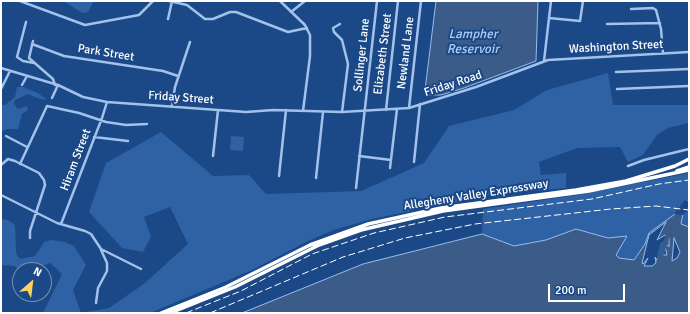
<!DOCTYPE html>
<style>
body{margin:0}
#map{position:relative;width:690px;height:314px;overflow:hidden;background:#1b4886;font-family:Signika,sans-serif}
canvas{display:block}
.frame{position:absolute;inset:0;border:2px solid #fff;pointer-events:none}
.north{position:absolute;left:12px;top:262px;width:40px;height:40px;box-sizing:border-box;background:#1b4886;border:1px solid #7691b6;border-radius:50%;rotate:28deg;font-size:11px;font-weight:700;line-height:16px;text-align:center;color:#fff}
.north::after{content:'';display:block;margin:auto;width:14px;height:18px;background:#fdd15f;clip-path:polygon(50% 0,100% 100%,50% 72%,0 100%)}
.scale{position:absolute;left:548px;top:284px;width:77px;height:18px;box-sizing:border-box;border:2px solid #fff;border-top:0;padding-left:5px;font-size:12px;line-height:14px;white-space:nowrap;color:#fff;-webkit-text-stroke:3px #1b4886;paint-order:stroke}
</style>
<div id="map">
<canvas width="690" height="314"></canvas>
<div class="frame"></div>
<div class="north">N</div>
<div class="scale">200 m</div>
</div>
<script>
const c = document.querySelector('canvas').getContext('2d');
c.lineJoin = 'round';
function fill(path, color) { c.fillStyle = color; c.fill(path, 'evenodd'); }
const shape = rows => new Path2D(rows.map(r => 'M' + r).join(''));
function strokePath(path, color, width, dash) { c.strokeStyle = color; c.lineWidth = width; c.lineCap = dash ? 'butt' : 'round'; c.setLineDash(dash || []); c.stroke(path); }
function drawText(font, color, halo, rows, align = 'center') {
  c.font = font + ' Signika,sans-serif'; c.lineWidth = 4; c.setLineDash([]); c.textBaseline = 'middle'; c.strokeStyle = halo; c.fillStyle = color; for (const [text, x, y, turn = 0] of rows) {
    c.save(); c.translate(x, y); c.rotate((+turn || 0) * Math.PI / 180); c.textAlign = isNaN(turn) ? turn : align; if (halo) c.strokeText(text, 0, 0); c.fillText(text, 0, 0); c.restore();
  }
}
fill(shape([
 [64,1,94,1,88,12,82,13],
 [608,73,613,105,689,105,689,123,668,128,657,135,643,155,628,162,620,147,577,148,539,162,541,175,566,173,566,188,489,195,372,219,334,230,306,242,250,271,150,313,43,313,62,274,50,263,41,266,37,270,20,270,14,266,1,265,1,219,8,220,15,225,16,252,18,257,21,259,35,256,44,242,51,240,65,242,74,246,86,265,73,290,81,313,109,308,145,283,188,244,170,207,144,217,151,237,143,252,122,248,89,212,106,163,161,132,213,176,249,175,266,194,361,191,424,163,449,126,514,110,547,90],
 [17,87,23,87,38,93,46,99,45,100,37,98,28,94,15,100,14,104,18,109,27,106,28,110,22,114,18,129,7,129,1,132,1,98,2,105,5,105,15,97],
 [231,136,244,137,243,151,230,150],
 [689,173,689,227,684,226,675,214,649,233,645,244,634,260,619,258,615,255,626,236,608,239,576,229,546,240,514,246,482,234,483,209,577,195],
 [661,242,664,243,665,252,664,254,657,256]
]), '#2e62a4');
const water = shape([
 [436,1,538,1,536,61,464,88,441,95,427,95,425,90,436,1],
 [689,199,689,207,683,214,681,224,689,227,689,313,242,313,363,264,482,234,514,246,546,240,576,229,608,238,627,236,616,255,619,258,634,260,645,244,649,233,675,214,689,199],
 [666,222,657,240,665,235,669,238,669,247,664,241,667,255,663,255,658,257,658,262,655,257,656,263,652,266,644,266,648,258,643,264,642,263,649,235,666,222],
 [674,238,680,252,677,258,672,261,674,238]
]);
fill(water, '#3b5c89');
strokePath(water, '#95bdee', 1);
fill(shape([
 [685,200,689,201,689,209,683,215,674,214]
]), '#1b4886');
strokePath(shape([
 [659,261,669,232]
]), '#3b5c89', 4.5);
strokePath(shape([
 [20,1,85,25,139,15,153,1],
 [169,1,187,5,205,19,213,19,230,12,236,12,288,32,307,28],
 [280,1,305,25,310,35,310,56,303,111],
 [631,9,653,8,656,10,661,29,663,53],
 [291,12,305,1],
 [549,18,580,21,583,1],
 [168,19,172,1],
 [26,22,17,57,23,61,34,63],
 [340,24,333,28,334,32,342,40,348,64,342,112],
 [607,24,660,23],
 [33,41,29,58,53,79,55,85],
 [32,44,64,56,163,71,178,76],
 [544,61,551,1],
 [1,68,58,85,83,97,107,102,246,112,273,110,342,112,409,108,476,87,548,60,689,52],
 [616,72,689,69],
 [22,85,27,76],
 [1,89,10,71],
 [617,89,689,86],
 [52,98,58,85],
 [172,106,175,87,190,42],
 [409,108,421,1],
 [386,110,398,1],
 [6,136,27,147],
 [94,137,128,141],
 [213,156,218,110],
 [359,156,391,160],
 [414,162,420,104],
 [20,164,47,106,79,113,106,122,126,125,147,124],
 [1,165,8,159,15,161,39,173,44,180,45,185,30,231,30,238],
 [628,166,644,160,689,149],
 [390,168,397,109],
 [279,176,286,110],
 [316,178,323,112],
 [356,188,377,1],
 [1,195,57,223,85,231,91,234,101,249,141,269],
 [61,224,102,118,107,102],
 [96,303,98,288,107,271,107,263,101,250]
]), '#a2c2eb', 2.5);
strokePath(shape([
 [677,171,689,167],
 [161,313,226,287,310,245,368,224,441,208,576,190,626,181,675,166,689,159],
 [170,313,235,287,319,245,361,230,443,211,589,191,689,170]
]), '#fff', 3.5);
strokePath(shape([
 [186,313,241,291,312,254,374,233,445,217,592,199,659,184,689,180],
 [210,313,343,257,405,238,475,224,611,209,656,206,689,210]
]), '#fff', 1, [7, 3]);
drawText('12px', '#fff', '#1b4886', [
 ["Washington Street",616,47,-3],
 ["Park Street",106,53,9],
 ["Newland Lane",406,53,-83],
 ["Elizabeth Street",383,54,-83],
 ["Sollinger Lane",362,55,-84],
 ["Friday Road",453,84,-18],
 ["Friday Street",181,98,4],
 ["Hiram Street",76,160,-69],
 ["Allegheny Valley Expressway",476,195,-9]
]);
drawText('italic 13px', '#aeccf3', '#1b4886', [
 ["Lampher",473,35],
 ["Reservoir",473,50]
]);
</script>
